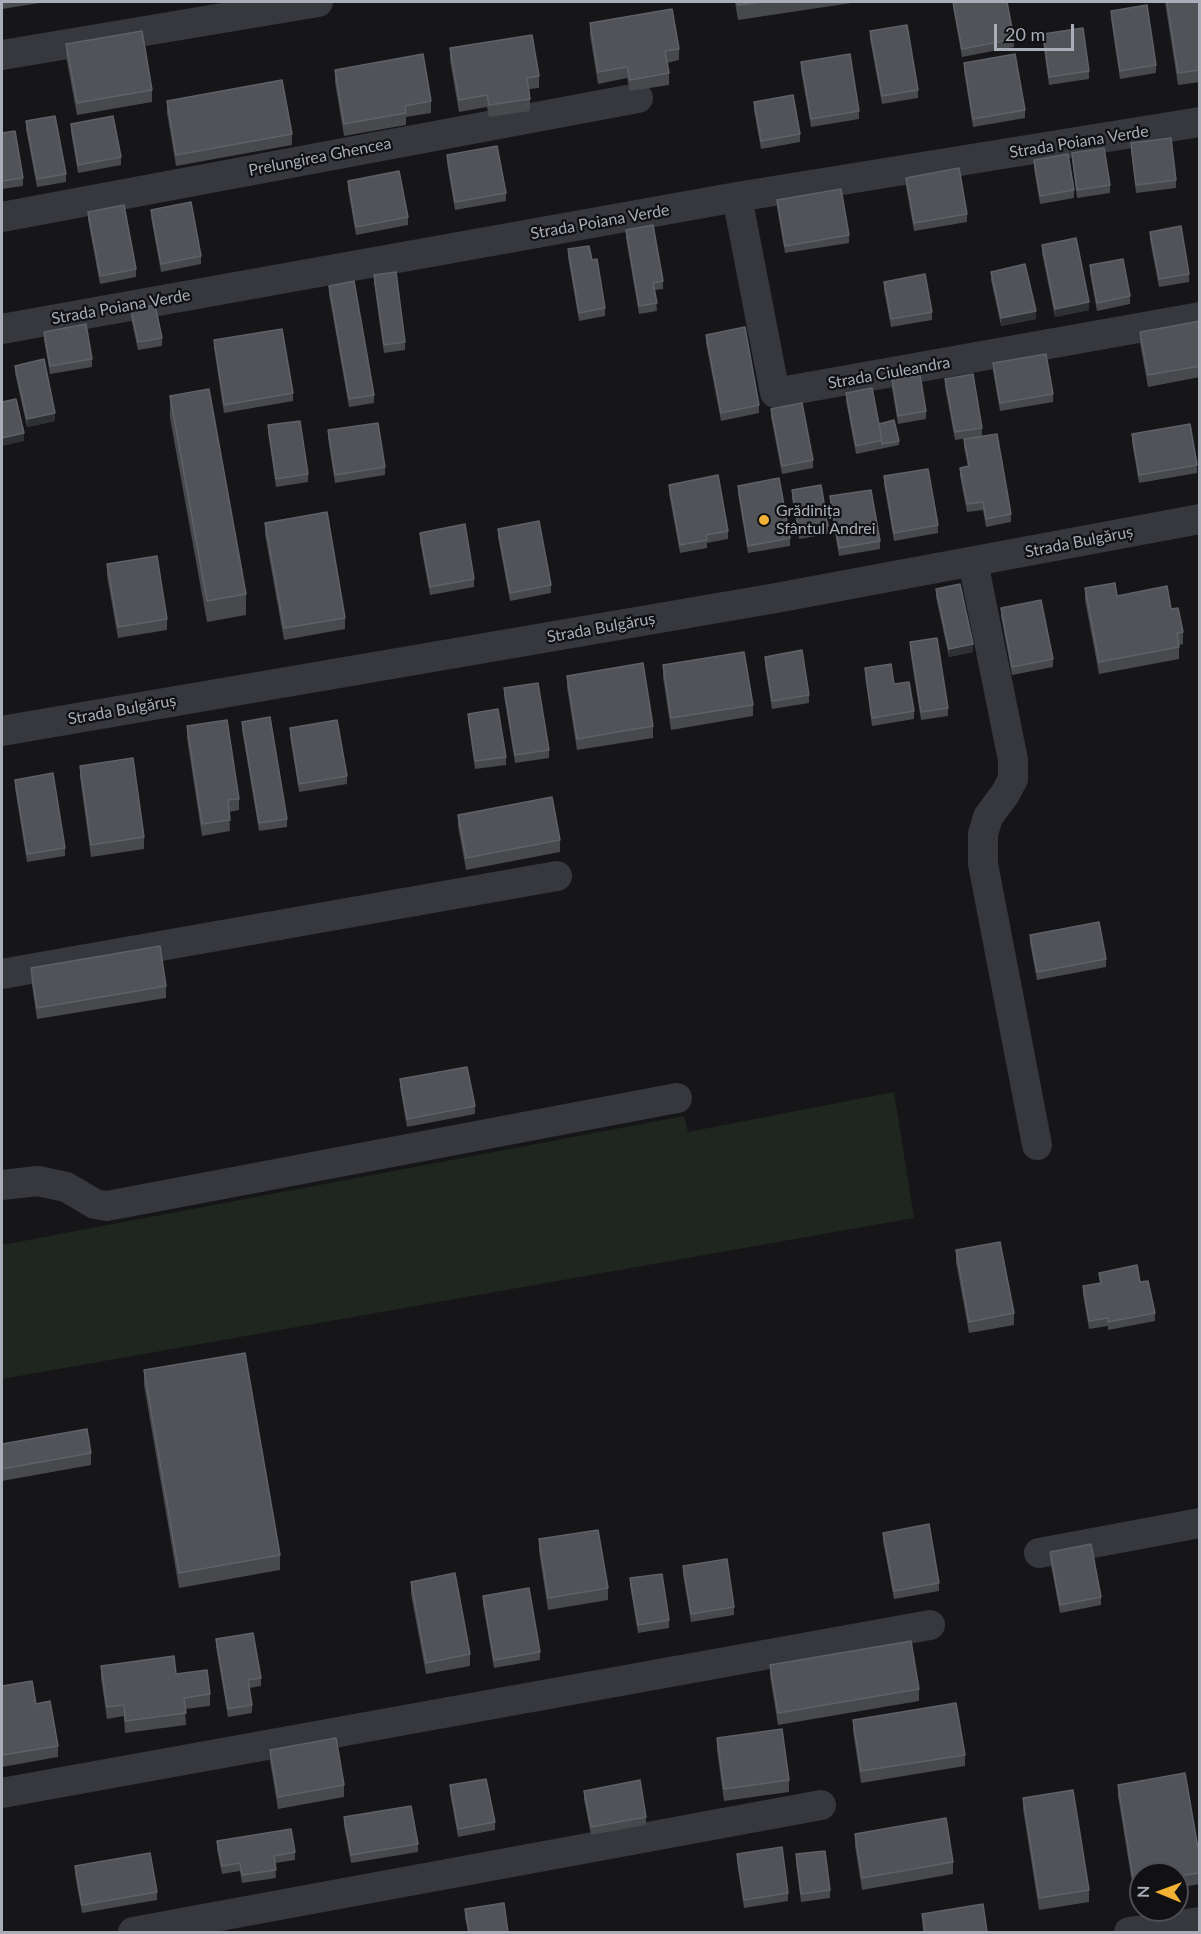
<!DOCTYPE html>
<meta charset="utf-8">
<style>
body{margin:0}
#map{position:relative;width:1201px;height:1934px;overflow:hidden;background:#161618;font-family:Lato,sans-serif}
canvas{display:block}
.frame{position:absolute;inset:0;border:3px solid #a8adb8;pointer-events:none}
.north{position:absolute;left:1129px;top:1862px;width:60px;height:60px;box-sizing:border-box;background:#111113;border:2px solid #4d4f55;border-radius:50%;rotate:271deg;font-size:16px;font-weight:700;line-height:24px;text-align:center;color:#a8adb8}
.north::after{content:'';display:block;margin:auto;width:21px;height:27px;background:#f2b134;clip-path:polygon(50% 0,100% 100%,50% 72%,0 100%)}
.scale{position:absolute;left:994px;top:24px;width:80px;height:27px;box-sizing:border-box;border:3px solid #a8adb8;border-top:0;padding-left:8px;font-size:18px;line-height:21px;white-space:nowrap;color:#a8adb8;-webkit-text-stroke:4px #111113;paint-order:stroke}
</style>
<div id="map">
<canvas width="1201" height="1934"></canvas>
<div class="frame"></div>
<div class="north">N</div>
<div class="scale">20 m</div>
</div>
<script>
const c = document.querySelector('canvas').getContext('2d');
c.lineJoin = 'round';
function fill(path, color) { c.fillStyle = color; c.fill(path, 'evenodd'); }
const shape = rows => new Path2D(rows.map(r => 'M' + r).join(''));
function strokePath(path, color, width, dash) { c.strokeStyle = color; c.lineWidth = width; c.lineCap = dash ? 'butt' : 'round'; c.setLineDash(dash || []); c.stroke(path); }
function drawText(font, color, halo, rows, align = 'center') {
  c.font = font + ' Lato,sans-serif'; c.lineWidth = 4.5; c.setLineDash([]); c.textBaseline = 'middle'; c.strokeStyle = halo; c.fillStyle = color; for (const [text, x, y, turn = 0] of rows) {
    c.save(); c.translate(x, y); c.rotate((+turn || 0) * Math.PI / 180); c.textAlign = isNaN(turn) ? turn : align; if (halo) c.strokeText(text, 0, 0); c.fillText(text, 0, 0); c.restore();
  }
}
fill(shape([
 [894,1092,914,1218,2,1379,2,1245,684,1116,688,1132]
]), '#1e261f');
strokePath(shape([
 [2,55,318,2],
 [737,197,775,393,1200,317],
 [2,217,638,98],
 [2,329,737,197,1200,122],
 [973,562,1013,760,1013,779,1005,794,988,817,983,834,983,864,1037,1145],
 [2,731,776,598,1200,519],
 [2,974,557,876],
 [2,1185,38,1181,66,1187,95,1204,107,1206,677,1098],
 [1039,1553,1200,1523],
 [2,1793,930,1625],
 [133,1932,821,1805],
 [1129,1932,1200,1922]
]), '#37383d', 30);
fill(shape([
 [2,2,46,2,2,9],
 [735,2,858,2,738,20],
 [953,2,1007,2,1014,39,1014,47,962,57,953,7],
 [1165,2,1200,2,1200,82,1178,85],
 [1111,11,1156,65,1156,73,1120,79,1111,19],
 [590,23,679,49,679,60,667,63,669,73,669,85,630,91,627,78,598,84,590,35],
 [870,31,918,90,918,98,882,104,870,39],
 [1043,34,1089,71,1089,79,1049,85,1043,41],
 [66,44,152,90,152,102,77,115,66,56],
 [450,48,539,76,539,88,529,89,530,99,530,111,489,117,487,107,459,112,450,60],
 [801,62,859,111,859,119,811,127,801,70],
 [964,63,1025,110,1025,118,973,127,964,71],
 [335,70,431,101,431,113,406,117,406,125,344,136,335,82],
 [167,101,292,134,292,145,176,166,167,113],
 [754,102,800,134,800,142,761,149,754,110],
 [26,121,66,174,66,182,37,187,26,129],
 [71,124,121,157,121,165,78,173,71,132],
 [2,133,23,178,23,186,2,189],
 [1131,143,1176,180,1176,188,1136,193,1131,151],
 [1072,153,1110,185,1110,193,1077,198,1072,161],
 [447,155,506,193,506,201,455,210,447,163],
 [1034,160,1074,190,1074,198,1040,204,1034,168],
 [906,178,967,214,967,222,914,231,906,186],
 [348,181,408,217,408,225,356,235,348,189],
 [777,200,849,235,849,243,785,253,777,208],
 [151,210,201,256,201,264,161,272,151,217],
 [88,212,136,269,136,277,100,284,88,220],
 [626,230,663,281,663,289,655,290,657,311,639,314,626,238],
 [1150,232,1189,274,1189,282,1159,287,1150,240],
 [1042,245,1089,310,1055,317,1042,253],
 [568,249,592,260,605,308,605,316,579,321,568,257],
 [1090,265,1130,296,1130,304,1097,311,1090,273],
 [991,272,1036,319,1001,326,991,280],
 [374,275,405,342,405,350,384,353,374,283],
 [884,282,932,312,932,320,891,327,884,290],
 [329,286,374,395,374,403,349,407,329,294],
 [131,310,162,338,162,346,138,350,131,318],
 [1200,321,1200,377,1148,387,1140,343,1140,332],
 [44,332,92,359,92,367,50,374,44,340],
 [706,335,759,405,759,413,721,421,706,343],
 [214,340,293,393,293,401,224,413,214,348],
 [993,363,1053,394,1053,402,1000,411,993,371],
 [15,366,55,421,27,427,15,373],
 [945,379,982,428,982,436,955,440,945,387],
 [892,380,926,411,926,419,898,424,892,388],
 [846,393,899,441,899,445,856,454,846,401],
 [170,396,246,594,246,615,207,622,170,418],
 [771,409,813,460,813,468,782,474,771,417],
 [268,425,308,474,308,482,276,487,268,433],
 [328,430,385,467,385,475,335,483,328,438],
 [1132,434,1197,465,1197,473,1139,483,1132,442],
 [964,439,1011,514,1011,522,986,527,983,510,967,512,960,476,960,468,968,466,964,447],
 [884,476,938,525,938,533,894,541,884,484],
 [669,485,728,531,728,539,707,543,707,548,680,553,669,493],
 [738,486,790,538,790,546,748,553,738,494],
 [792,490,828,526,828,534,799,539,792,498],
 [830,496,880,541,880,549,839,556,830,504],
 [265,523,345,618,345,629,284,640,265,534],
 [498,529,551,585,551,593,510,601,498,537],
 [420,533,474,579,474,587,430,595,420,541],
 [107,564,167,619,167,630,118,638,107,576],
 [1085,588,1171,609,1183,632,1183,644,1179,645,1179,659,1099,674,1085,600],
 [936,589,973,652,949,657,936,597],
 [1001,608,1053,659,1053,667,1012,675,1001,616],
 [910,642,948,708,948,716,921,720,910,650],
 [765,657,809,695,809,703,772,709,765,665],
 [663,665,753,705,753,716,671,730,663,677],
 [865,668,894,684,914,711,914,719,872,726,865,676],
 [567,676,653,726,653,738,577,750,567,687],
 [504,688,549,750,549,758,515,763,504,696],
 [468,714,506,757,506,765,475,769,468,721],
 [242,722,287,819,287,827,259,831,242,730],
 [187,726,239,799,239,810,229,812,230,831,202,836,187,738],
 [290,728,347,776,347,784,299,792,290,736],
 [80,766,144,837,144,849,91,857,80,777],
 [15,780,65,848,65,856,27,862,15,788],
 [458,815,560,840,560,852,466,870,458,826],
 [1030,935,1106,959,1106,967,1037,980,1030,943],
 [31,968,166,986,166,998,37,1019,31,979],
 [400,1079,475,1106,475,1114,407,1127,400,1087],
 [956,1250,1014,1313,1014,1325,969,1333,956,1262],
 [1099,1273,1140,1282,1155,1313,1155,1321,1108,1330,1108,1326,1089,1329,1083,1294,1083,1286,1100,1283],
 [144,1370,280,1555,280,1570,179,1588,144,1385],
 [2,1444,91,1453,91,1465,2,1481],
 [883,1533,939,1583,939,1591,894,1599,883,1541],
 [539,1539,608,1588,608,1600,548,1610,539,1551],
 [1050,1552,1101,1597,1101,1605,1060,1613,1050,1560],
 [683,1566,734,1607,734,1615,691,1622,683,1574],
 [630,1578,669,1620,669,1628,638,1633,630,1586],
 [411,1582,470,1654,470,1666,426,1674,411,1594],
 [483,1596,540,1652,540,1660,494,1668,483,1604],
 [216,1639,261,1678,261,1686,249,1688,252,1705,252,1713,228,1717,216,1647],
 [770,1665,919,1689,919,1701,778,1725,770,1676],
 [101,1666,176,1674,210,1694,210,1706,185,1709,186,1725,125,1733,124,1716,107,1719,101,1678],
 [2,1686,36,1704,58,1746,58,1757,2,1767],
 [853,1720,965,1755,965,1766,861,1783,853,1731],
 [717,1738,789,1780,789,1792,724,1801,717,1750],
 [270,1750,344,1785,344,1797,278,1809,270,1761],
 [450,1785,495,1822,495,1830,458,1837,450,1793],
 [1118,1785,1200,1860,1200,1884,1177,1888,1177,1874,1141,1874,1141,1894,1134,1895,1118,1796],
 [584,1791,646,1817,646,1825,591,1835,584,1799],
 [1023,1798,1089,1890,1089,1902,1039,1910,1023,1809],
 [344,1817,418,1844,418,1852,351,1863,344,1825],
 [855,1834,953,1862,953,1874,862,1890,855,1846],
 [217,1841,295,1852,295,1860,275,1863,276,1878,242,1883,240,1871,222,1874,217,1849],
 [737,1854,788,1893,788,1901,744,1908,737,1862],
 [796,1854,830,1890,830,1898,801,1902,796,1862],
 [75,1866,157,1892,157,1900,82,1913,75,1874],
 [465,1909,508,1932,468,1932,465,1917],
 [922,1914,987,1932,923,1932]
]), '#47494d');
fill(shape([
 [1089,302,1089,310,1055,317,1055,309],
 [1036,311,1036,319,1001,326,1001,318],
 [55,413,55,421,27,427,27,419],
 [24,433,24,441,2,446,2,438],
 [973,644,973,652,949,657,949,649]
]), '#2f3033');
const building = shape([
 [737,2,759,2,738,5,737,2],
 [953,2,1007,2,1014,39,962,49,953,2],
 [1167,2,1200,2,1200,70,1178,73,1167,2],
 [1147,5,1156,65,1120,71,1111,11,1147,5],
 [672,9,679,49,665,51,669,73,630,80,627,67,598,72,590,23,672,9],
 [907,25,918,90,882,96,870,31,907,25],
 [1083,28,1089,71,1049,77,1043,34,1083,28],
 [142,31,152,90,77,103,66,44,142,31],
 [532,35,539,76,527,78,530,99,489,105,487,95,459,100,450,48,532,35],
 [423,54,431,101,405,106,406,113,344,124,335,70,423,54],
 [850,54,859,111,811,119,801,62,850,54],
 [1015,54,1025,110,973,119,964,63,1015,54],
 [282,80,292,134,176,155,167,101,282,80],
 [793,95,800,134,761,141,754,102,793,95],
 [55,116,66,174,37,179,26,121,55,116],
 [113,116,121,157,78,165,71,124,113,116],
 [15,131,23,178,2,181,2,133,15,131],
 [1171,138,1176,180,1136,185,1131,143,1171,138],
 [497,146,506,193,455,202,447,155,497,146],
 [1104,148,1110,185,1077,190,1072,153,1104,148],
 [1068,154,1074,190,1040,196,1034,160,1068,154],
 [959,168,967,214,914,223,906,178,959,168],
 [399,171,408,217,356,227,348,181,399,171],
 [841,189,849,235,785,246,777,200,841,189],
 [191,202,201,256,161,264,151,210,191,202],
 [124,205,136,269,100,276,88,212,124,205],
 [653,225,663,281,653,283,657,303,639,306,626,230,653,225],
 [1181,226,1189,274,1159,279,1150,232,1181,226],
 [1076,238,1089,302,1055,309,1042,245,1076,238],
 [589,246,592,260,597,259,605,308,579,313,568,249,589,246],
 [1123,259,1130,296,1097,303,1090,265,1123,259],
 [1025,264,1036,311,1001,318,991,272,1025,264],
 [396,272,405,342,384,345,374,275,396,272],
 [925,274,932,312,891,319,884,282,925,274],
 [354,281,374,395,349,399,329,286,354,281],
 [155,305,162,338,138,342,131,310,155,305],
 [1200,321,1200,366,1148,375,1140,332,1200,321],
 [86,324,92,359,50,366,44,332,86,324],
 [745,327,759,405,721,413,706,335,745,327],
 [282,329,293,393,224,405,214,340,282,329],
 [1046,354,1053,394,1000,403,993,363,1046,354],
 [44,359,55,413,27,419,15,366,44,359],
 [973,374,982,428,955,432,945,379,973,374],
 [920,375,926,411,898,416,892,380,920,375],
 [872,388,882,440,856,446,846,393,872,388],
 [209,389,246,594,207,601,170,396,209,389],
 [16,399,24,433,2,438,2,402,16,399],
 [802,403,813,460,782,466,771,409,802,403],
 [894,420,899,441,882,444,879,424,894,420],
 [300,421,308,474,276,479,268,425,300,421],
 [378,423,385,467,335,475,328,430,378,423],
 [1190,424,1197,465,1139,475,1132,434,1190,424],
 [997,434,1011,514,986,519,983,502,967,504,960,468,969,466,964,439,997,434],
 [928,469,938,525,894,533,884,476,928,469],
 [718,475,728,531,706,535,707,540,680,545,669,485,718,475],
 [779,478,790,538,748,546,738,486,779,478],
 [821,485,828,526,799,531,792,490,821,485],
 [871,490,880,541,839,548,830,496,871,490],
 [327,512,345,618,284,628,265,523,327,512],
 [539,521,551,585,510,593,498,529,539,521],
 [465,524,474,579,430,587,420,533,465,524],
 [157,556,167,619,118,627,107,564,157,556],
 [1115,583,1117,596,1167,586,1171,609,1178,608,1183,632,1177,633,1179,647,1099,662,1085,588,1115,583],
 [960,584,973,644,949,649,936,589,960,584],
 [1041,600,1053,659,1012,667,1001,608,1041,600],
 [937,638,948,708,921,712,910,642,937,638],
 [802,650,809,695,772,701,765,657,802,650],
 [744,652,753,705,671,718,663,665,744,652],
 [643,663,653,726,577,739,567,676,643,663],
 [891,664,894,684,909,682,914,711,872,718,865,668,891,664],
 [538,683,549,750,515,755,504,688,538,683],
 [498,709,506,757,475,761,468,714,498,709],
 [270,717,287,819,259,823,242,722,270,717],
 [227,720,239,799,228,800,230,820,202,824,187,726,227,720],
 [337,720,347,776,299,784,290,728,337,720],
 [133,758,144,837,91,845,80,766,133,758],
 [53,773,65,848,27,854,15,780,53,773],
 [552,797,560,840,466,858,458,815,552,797],
 [1099,922,1106,959,1037,972,1030,935,1099,922],
 [160,946,166,986,37,1008,31,968,160,946],
 [467,1067,475,1106,407,1119,400,1079,467,1067],
 [1000,1242,1014,1313,969,1322,956,1250,1000,1242],
 [1137,1265,1140,1282,1148,1281,1155,1313,1108,1322,1108,1318,1089,1321,1083,1286,1101,1283,1099,1273,1137,1265],
 [245,1353,280,1555,179,1573,144,1370,245,1353],
 [87,1429,91,1453,2,1469,2,1444,87,1429],
 [929,1524,939,1583,894,1591,883,1533,929,1524],
 [598,1530,608,1588,548,1598,539,1539,598,1530],
 [1091,1544,1101,1597,1060,1605,1050,1552,1091,1544],
 [727,1559,734,1607,691,1614,683,1566,727,1559],
 [455,1573,470,1654,426,1663,411,1582,455,1573],
 [662,1574,669,1620,638,1625,630,1578,662,1574],
 [529,1588,540,1652,494,1660,483,1596,529,1588],
 [253,1633,261,1678,248,1680,252,1705,228,1709,216,1639,253,1633],
 [911,1641,919,1689,778,1713,770,1665,911,1641],
 [174,1656,176,1674,207,1670,210,1694,184,1698,186,1713,125,1721,124,1705,107,1707,101,1666,174,1656],
 [32,1681,36,1704,50,1701,58,1746,2,1755,2,1686,32,1681],
 [956,1703,965,1755,861,1771,853,1720,956,1703],
 [782,1729,789,1780,724,1789,717,1738,782,1729],
 [336,1738,344,1785,278,1797,270,1750,336,1738],
 [1185,1773,1200,1860,1200,1873,1177,1876,1177,1874,1141,1874,1141,1883,1134,1884,1118,1785,1185,1773],
 [486,1779,495,1822,458,1829,450,1785,486,1779],
 [640,1780,646,1817,591,1827,584,1791,640,1780],
 [1073,1790,1089,1890,1039,1898,1023,1798,1073,1790],
 [411,1806,418,1844,351,1855,344,1817,411,1806],
 [946,1818,953,1862,862,1878,855,1834,946,1818],
 [291,1829,295,1852,274,1856,276,1870,242,1875,240,1863,222,1866,217,1841,291,1829],
 [782,1847,788,1893,744,1900,737,1854,782,1847],
 [825,1851,830,1890,801,1894,796,1854,825,1851],
 [150,1853,157,1892,82,1905,75,1866,150,1853],
 [504,1903,508,1932,469,1932,465,1909,504,1903],
 [983,1904,987,1932,925,1932,922,1914,983,1904]
]);
fill(building, '#525359');
strokePath(building, '#5f6168', 1.5);
for (const [x, y, r, color] of [
 [764,520,6,"#f2b134"]
]) { const dot = new Path2D(); dot.arc(x, y, r, 0, 2 * Math.PI); c.fillStyle = color; c.fill(dot); strokePath(dot, '#111113', 2); }
drawText('16px', '#a8adb8', '#111113', [
 ["Strada Poiana Verde",1079,142,-9],
 ["Prelungirea Ghencea",320,157,-11],
 ["Strada Poiana Verde",600,222,-10],
 ["Strada Poiana Verde",121,307,-10],
 ["Strada Ciuleandra",889,373,-10],
 ["Strada Bulgăruș",1079,542,-11],
 ["Strada Bulgăruș",601,628,-10],
 ["Strada Bulgăruș",122,710,-10]
]);
drawText('16px', '#a8adb8', '#111113', [
 ["Grădinița",776,511],
 ["Sfântul Andrei",776,529]
], 'left');
</script>
